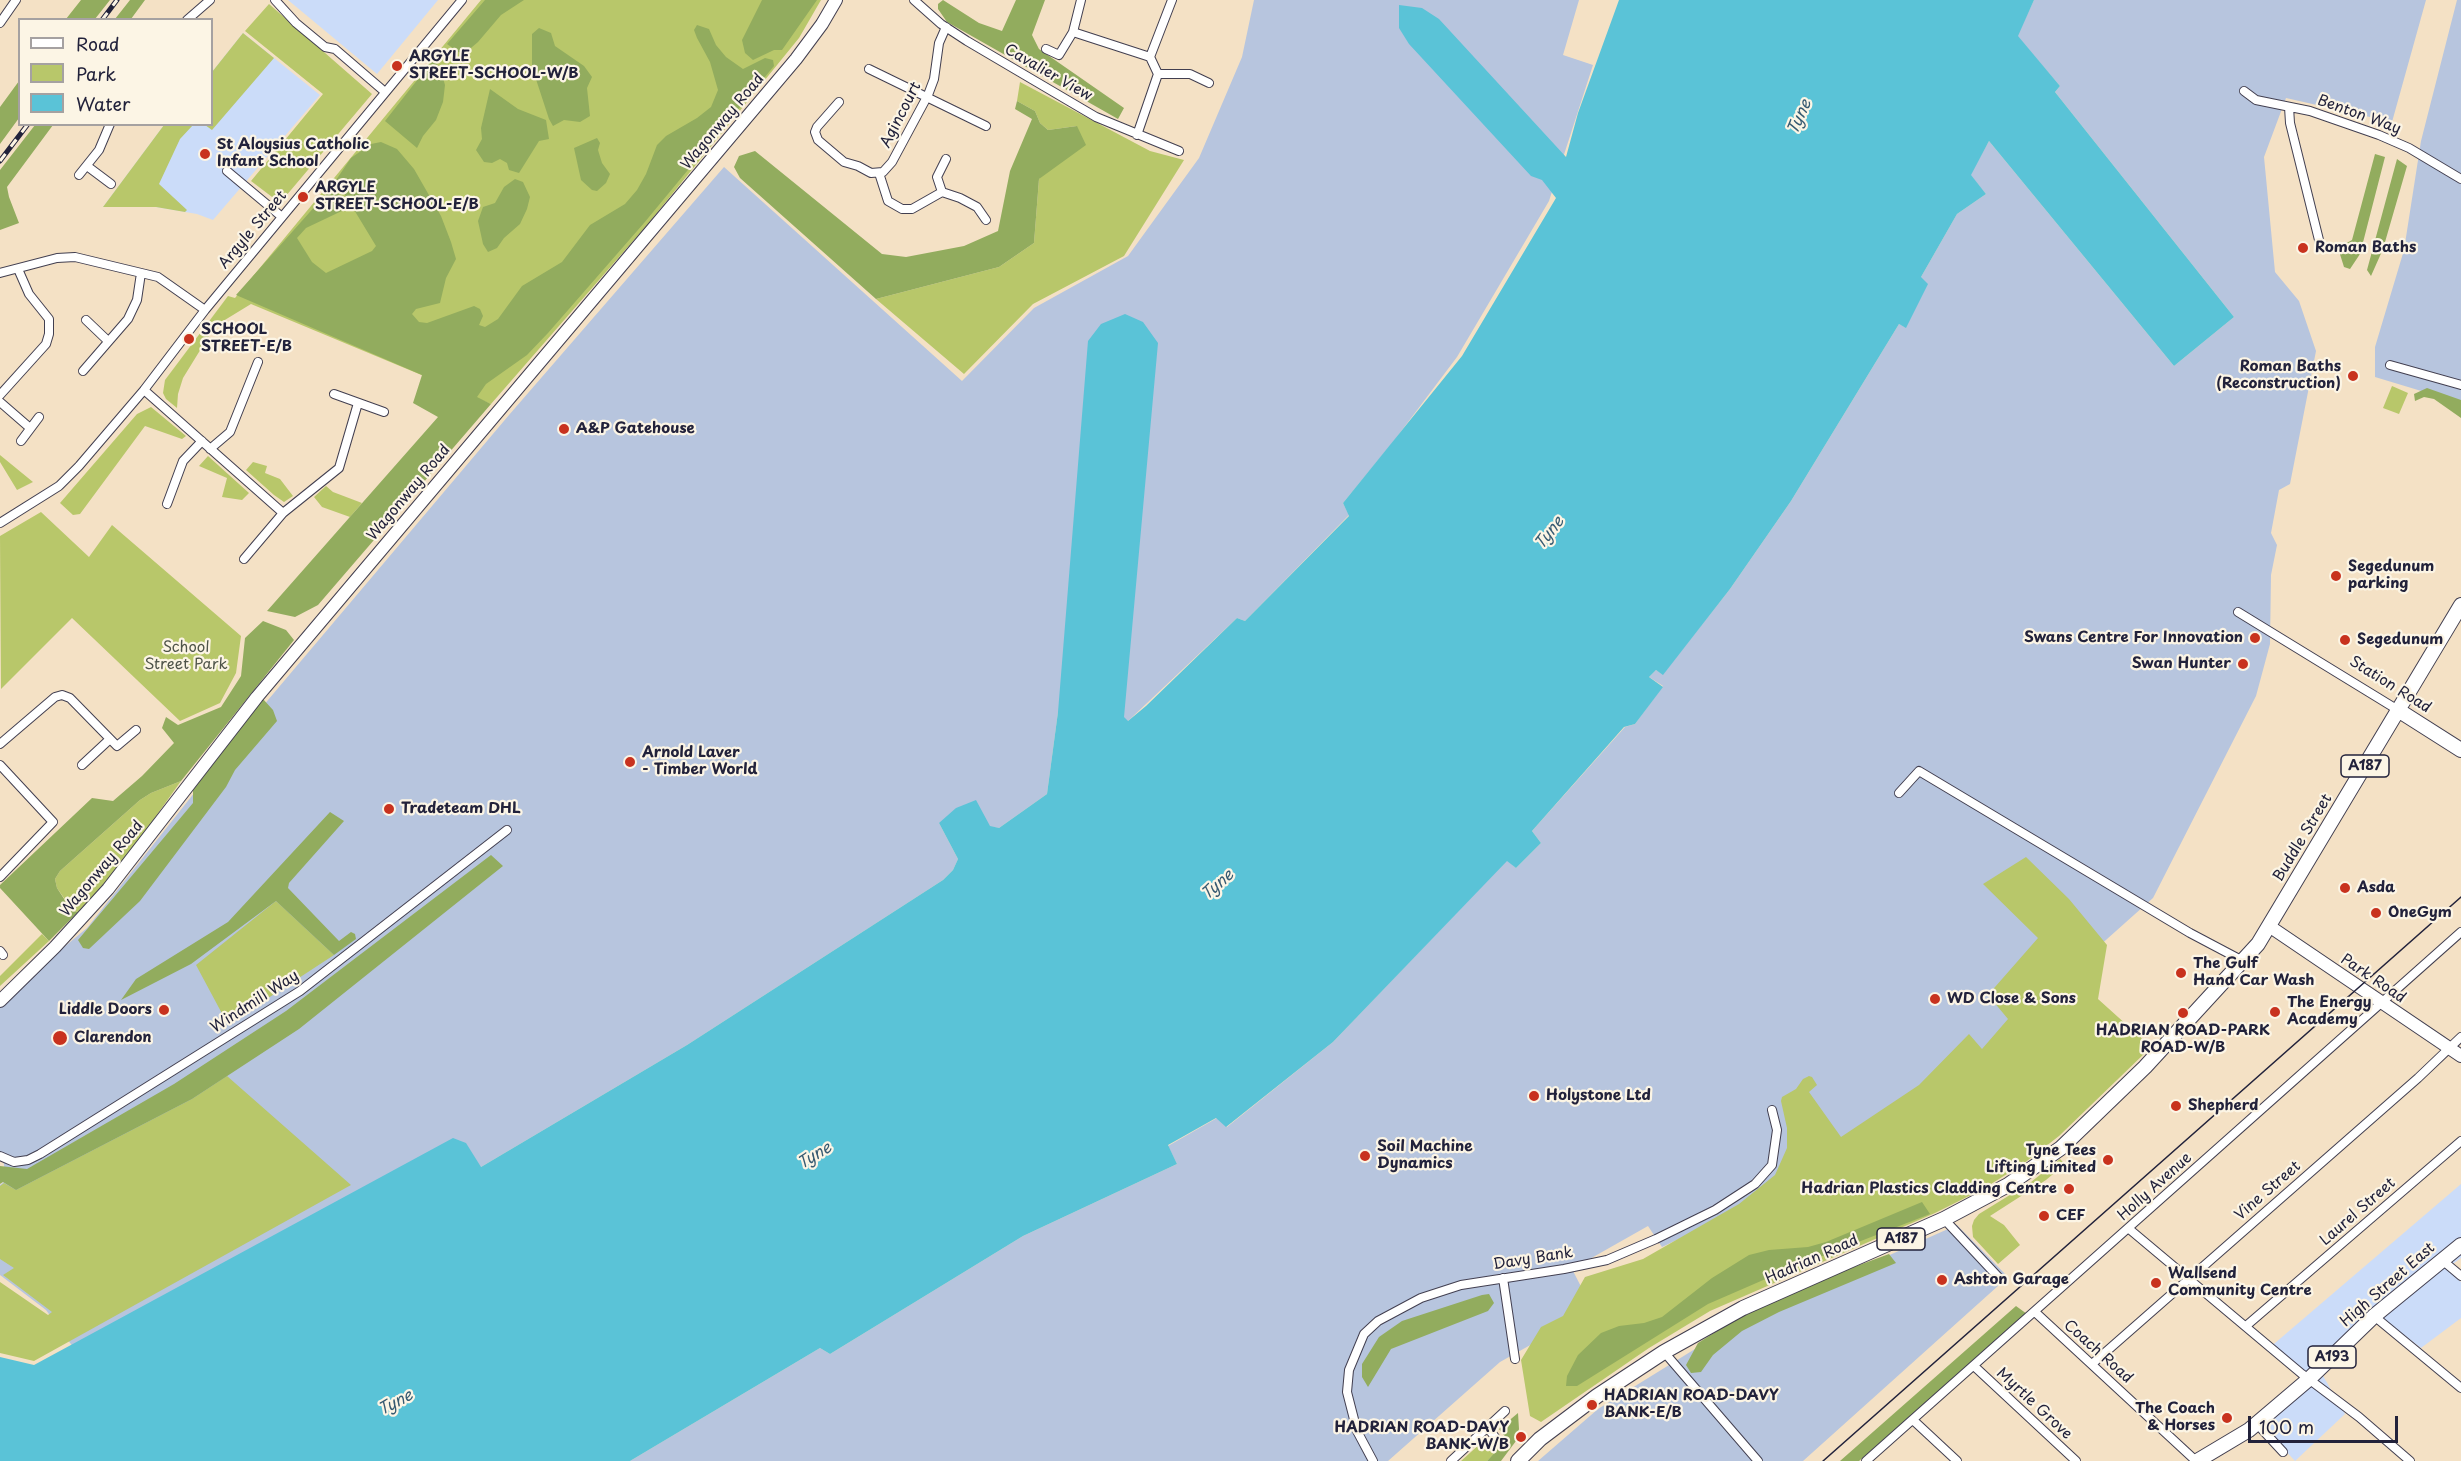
<!DOCTYPE html>
<style>
body{margin:0}
#map{position:relative;width:2461px;height:1461px;overflow:hidden;background:#f4e1c5;font-family:"Playpen Sans",sans-serif}
canvas{display:block}
.legend{position:absolute;left:18px;top:18px;width:195px;height:108px;box-sizing:border-box;background:#fcf5e5;border:2px solid #a5a1a1;margin:0;padding:8px 10px;list-style:none;font-size:18px;color:#22223b}
.legend li{display:flex;align-items:center;gap:12px;height:30px}
.legend b{width:30px;border:2px solid #a5a1a1}
.scale{position:absolute;left:2248px;top:1416px;width:150px;height:27px;box-sizing:border-box;border:3px solid #22223b;border-top:0;padding-left:8px;font-size:18px;line-height:21px;white-space:nowrap;color:#22223b;-webkit-text-stroke:4px #fcf5e5;paint-order:stroke}
</style>
<div id="map">
<canvas width="2461" height="1461"></canvas>
<ul class="legend">
<li><b style="height:8px;background:#fff"></b>Road</li>
<li><b style="height:16px;background:#b8c76a"></b>Park</li>
<li><b style="height:16px;background:#5ac3d7"></b>Water</li>
</ul>
<div class="scale">100 m</div>
</div>
<script>
const c = document.querySelector('canvas').getContext('2d');
c.lineJoin = 'round';
function fill(path, color) { c.fillStyle = color; c.fill(path, 'evenodd'); }
const shape = rows => new Path2D(rows.map(r => 'M' + r).join(''));
function strokePath(path, color, width, dash) { c.strokeStyle = color; c.lineWidth = width; c.lineCap = dash ? 'butt' : 'round'; c.setLineDash(dash || []); c.stroke(path); }
function drawText(font, color, halo, rows, align = 'center') {
  c.font = font + ' "Playpen Sans",sans-serif'; c.lineWidth = 4.5; c.setLineDash([]); c.textBaseline = 'middle'; c.strokeStyle = halo; c.fillStyle = color; for (const [text, x, y, turn = 0] of rows) {
    c.save(); c.translate(x, y); c.rotate((+turn || 0) * Math.PI / 180); c.textAlign = isNaN(turn) ? turn : align; if (halo) c.strokeText(text, 0, 0); c.fillText(text, 0, 0); c.restore();
  }
}
fill(shape([
 [288,0,438,0,377,74],
 [243,33,320,95,213,220,197,214,156,207,103,207,164,125,212,124,212,72],
 [2461,1184,2461,1258,2446,1269,2461,1282,2461,1318,2421,1348,2382,1318,2322,1374,2345,1414,2295,1461,2255,1418,2301,1377,2268,1349]
]), '#cbdcf9');
fill(shape([
 [1254,0,1579,0,1563,55,1593,65,1549,201,1457,357,1393,442,1343,503,1349,515,1245,621,1237,618,1128,721,1058,712,1047,794,999,828,939,823,958,859,953,870,943,880,687,1045,481,1167,95,1377,46,1310,0,1275,0,1185,5,1181,4,1164,0,1157,0,1000,87,928,268,700,509,415,724,167,962,381,1034,308,1128,256,1199,158,1242,57],
 [2034,0,2426,0,2392,122,2286,98,2264,157,2275,272,2299,301,2316,351,2290,484,2279,490,2271,533,2277,545,2271,575,2270,644,2256,696,2153,898,2079,964,1908,1129,1662,1247,1648,1226,1572,1269,1593,1310,1500,1362,1388,1461,630,1461,820,1348,830,1354,1023,1236,1177,1164,1168,1146,1217,1118,1227,1127,1333,1042,1507,860,1516,868,1541,843,1532,831,1625,727,1635,724,1663,686,1649,677,1656,670,1663,674,1730,589,1791,501,1899,324,1905,327,1921,277,1957,214,1986,194,1970,175,1989,141,2174,366,2234,317,2055,92,2060,86,2017,36],
 [2457,0,2461,0,2461,403,2375,377,2375,347,2404,250,2421,141],
 [1957,1225,2008,1277,1803,1461,1538,1461,1598,1409,1737,1323]
]), '#b7c5de');
fill(shape([
 [481,0,821,0,799,38,647,225,491,404,251,304,215,326,183,378,178,394,177,408,166,399,163,393,165,380,228,296,235,298],
 [269,4,372,94,280,203,251,181,323,94,245,31],
 [243,33,274,58,212,130,205,125,212,124,212,72],
 [1020,82,1150,151,1184,160,1124,256,1033,304,964,374,876,299,999,267,1034,243,1039,179,1077,126,1048,130,1040,123,1035,111,1017,101],
 [164,125,193,125,180,139,159,184,187,210,185,212,156,207,103,207],
 [2392,386,2408,393,2399,414,2383,408],
 [151,407,186,436,182,439,145,426,80,514,73,515,60,503,137,414],
 [0,455,33,482,17,490,0,462],
 [208,456,249,493,242,500,222,497,227,478,199,466],
 [253,462,267,466,265,473,280,479,293,496,284,502,274,495,246,470],
 [326,486,333,492,362,503,350,517,322,507,314,497],
 [41,512,89,557,112,525,241,636,236,673,220,703,180,721,72,618,1,689,0,536],
 [181,781,119,868,78,912,73,911,57,888,55,879,60,871,140,800,151,793],
 [2026,857,2069,899,2107,945,2098,999,2148,1044,2146,1052,2059,1136,2023,1164,1983,1189,1935,1213,1710,1311,1649,1348,1541,1422,1530,1416,1521,1360,1541,1327,1563,1316,1585,1277,1643,1259,1739,1204,1775,1175,1787,1148,1787,1128,1781,1101,1782,1097,1796,1089,1803,1079,1809,1076,1812,1077,1817,1085,1809,1092,1841,1137,1919,1085,1969,1034,1982,1049,2008,1019,1988,995,2038,938,1983,884],
 [276,901,334,955,230,1023,226,1021,196,965],
 [42,934,49,941,0,986,0,976],
 [227,1076,351,1185,34,1361,0,1353,0,1282,48,1315,52,1312,3,1275,14,1268,0,1259,0,1186,4,1183,16,1190,192,1099],
 [2060,1159,2065,1164,2046,1180,1990,1216,2004,1225,2020,1245,1998,1264,1973,1237,1972,1226,1974,1220,1979,1214,2031,1182],
 [1488,1440,1498,1449,1487,1461,1461,1461,1482,1442]
]), '#b8c76a');
fill(shape([
 [81,0,110,0,95,19,66,19],
 [130,0,145,0,131,19,115,19],
 [485,0,524,0,501,15,478,42,465,53,458,52,447,44],
 [762,0,817,0,782,50,774,50,753,60,745,53,742,40],
 [943,0,979,23,1002,31,1016,0,1045,0,1032,35,1039,49,1124,108,1118,119,947,22,938,9,938,4],
 [697,25,709,29,716,45,726,57,743,69,765,58,773,60,774,66,644,223,548,333,527,355,486,384,477,397,491,404,318,605,295,617,267,611,438,417,413,403,422,375,236,295,325,195,335,191,346,201,346,209,306,228,297,238,312,262,326,273,372,251,376,246,336,180,351,158,371,144,381,142,397,149,414,169,441,216,451,242,456,259,446,278,440,303,416,309,412,314,419,322,427,323,474,306,480,309,483,316,479,325,485,327,498,319,522,286,562,262,590,225,625,204,637,190,646,174,657,145,666,136,697,118,711,107,718,90,710,62,697,38,694,30],
 [539,28,551,33,555,46,584,66,592,77,587,88,590,116,580,122,564,120,553,126,549,119,532,67,532,34],
 [433,60,440,68,445,85,443,102,436,120,423,136,417,148,385,121],
 [19,81,19,118,0,144,0,107],
 [490,89,518,109,546,120,549,139,539,141,519,173,509,170,507,163,500,159,492,163,484,162,476,150,482,139,481,128],
 [1017,101,1035,111,1040,123,1048,130,1077,126,1086,145,1039,179,1034,243,999,267,876,299,740,178,734,167,739,156,755,151,882,254,906,257,964,246,998,231,1010,171,1032,119,1015,109],
 [35,125,53,125,7,187,9,197,19,223,0,230,0,170],
 [597,138,600,143,598,150,602,163,610,174,606,183,597,191,592,190,581,180,574,148],
 [2375,154,2385,157,2360,254,2350,269,2344,267,2338,248,2352,240],
 [2397,159,2407,166,2383,249,2371,276,2367,270],
 [515,179,523,182,530,197,527,209,520,224,504,238,497,248,488,252,483,244,478,221,483,207,495,203,504,187],
 [2427,388,2461,400,2461,418,2434,399,2424,397,2415,401,2414,394],
 [263,621,286,630,294,640,181,781,151,793,140,800,60,871,55,879,57,888,72,911,78,912,49,941,0,888,0,885,92,798,113,801,142,776,174,743,162,728,166,717,178,725,221,707,241,676,245,638],
 [263,699,273,710,277,721,235,770,226,787,140,901,89,949,83,948,78,940,193,803,193,790],
 [330,812,344,821,289,883,288,888,339,941,351,932,355,934,356,939,334,955,276,901,191,964,121,1000,136,979,228,922],
 [491,855,503,866,299,1029,192,1099,16,1190,3,1182,0,1184,0,1166,27,1169,174,1084,286,1011],
 [1922,1202,1930,1214,1784,1271,1708,1304,1577,1386,1566,1386,1567,1376,1578,1355,1601,1333,1619,1326,1644,1323,1662,1317,1712,1278,1749,1255,1769,1250,1808,1247,1826,1242],
 [1889,1254,1896,1263,1779,1312,1742,1331,1713,1355,1701,1372,1691,1373,1686,1365,1698,1343,1733,1321,1808,1284],
 [1489,1294,1494,1303,1488,1311,1391,1349,1368,1387,1362,1377,1362,1364,1379,1337,1402,1321,1482,1295],
 [2016,1306,2027,1314,1859,1461,1840,1461],
 [1518,1413,1519,1429,1516,1441,1501,1461,1487,1461,1507,1439,1499,1429]
]), '#92ac5e');
fill(shape([
 [1619,0,2034,0,2018,36,2060,86,2055,92,2234,317,2174,366,1989,141,1971,175,1986,194,1957,214,1921,277,1928,284,1906,328,1899,324,1791,501,1730,589,1663,675,1656,670,1649,677,1663,687,1635,724,1624,727,1532,831,1541,843,1516,868,1507,861,1333,1042,1226,1127,1216,1118,1168,1145,1177,1164,1023,1236,830,1354,820,1348,630,1461,0,1461,0,1357,34,1365,453,1138,466,1143,481,1167,687,1045,943,880,953,870,958,859,939,823,956,808,976,800,990,826,999,828,1047,794,1058,712,1088,341,1101,324,1125,314,1143,322,1158,343,1124,717,1128,721,1146,706,1237,618,1245,621,1349,516,1343,503,1462,356,1556,198,1542,180,1531,176,1409,44,1399,28,1399,5,1422,8,1439,19,1566,157,1578,113]
]), '#5ac3d7');
const street = shape([
 [275,0,296,23,325,47,335,49,385,92],
 [914,0,941,24,967,41,1096,117,1179,151],
 [1081,0,1073,32,1150,57,1158,74,1137,135],
 [187,20,210,0],
 [0,23,16,0],
 [1046,49,1059,55,1073,32],
 [1150,57,1172,0],
 [869,69,986,126],
 [1158,74,1190,74,1209,83],
 [2244,91,2256,100,2310,111,2379,135,2409,148,2461,179],
 [839,102,817,127,815,132,818,140,844,162,858,166,871,173,883,172,892,162,928,95,934,79,939,43,946,27],
 [2289,107,2290,123,2320,244],
 [946,159,937,177,942,192,960,198,977,207,986,220],
 [87,166,111,184],
 [227,171,282,217],
 [879,173,888,201,902,209,912,209,942,192],
 [79,175,99,150,110,124],
 [0,273,57,258,75,257,158,277,205,310],
 [86,320,108,341],
 [2390,365,2461,385],
 [83,371,128,319,137,300,141,273],
 [144,390,283,513],
 [334,394,384,412],
 [0,395,46,344,49,334,49,319,29,294,18,269],
 [0,402,30,428],
 [21,441,39,417],
 [210,449,230,432,258,362],
 [167,504,183,461,202,441],
 [0,523,59,486,79,466,144,390,205,310,462,0],
 [244,559,283,513,339,468,358,403],
 [2238,612,2398,710],
 [0,744,55,697,62,695,70,698,117,746,136,730],
 [0,765,53,822,0,877],
 [82,765,110,739],
 [1899,793,1919,771,2190,933,2243,961],
 [0,951,3,955],
 [0,1156,14,1162,28,1160,40,1154,300,991,507,830],
 [1944,1219,2001,1280],
 [2128,1228,2302,1374,2359,1417,2410,1461],
 [2442,1260,2461,1276],
 [1503,1278,1515,1359],
 [2035,1312,2196,1461],
 [2374,1316,2461,1388],
 [2246,1326,2461,1141],
 [1664,1352,1758,1461],
 [2092,1364,2418,1078,2461,1037],
 [1974,1366,2076,1461],
 [1913,1420,1957,1461],
 [2257,1424,2283,1452],
 [1487,1427,1495,1437],
 [1373,1461,1357,1431,1347,1392,1349,1370,1364,1334,1378,1321,1421,1298,1461,1285,1564,1269,1607,1260,1656,1239,1715,1210,1755,1184,1772,1165,1777,1130,1772,1110],
 [1451,1461,1505,1411],
 [1866,1461,2461,932]
]);
const secondary = shape([
 [2269,926,2461,1056],
 [0,1001,55,947,108,889,257,697,796,59,822,24,836,0]
]);
const primary = shape([
 [2398,710,2461,750],
 [1518,1461,1540,1439,1597,1396,1664,1352,1743,1308,1944,1219,2008,1185,2061,1148,2145,1067,2258,944,2461,605],
 [2197,1461,2249,1430,2309,1379,2374,1316,2461,1245]
]);
strokePath(street, '#423f50', 10);
strokePath(secondary, '#423f50', 14);
strokePath(primary, '#423f50', 16);
strokePath(street, '#fff', 8);
strokePath(secondary, '#fff', 12);
strokePath(primary, '#fff', 14);
strokePath(shape([
 [1823,1461,2461,897]
]), '#22223b', 1.5);
const rail = shape([
 [102,20,117,0],
 [0,161,28,124]
]);
strokePath(rail, '#22223b', 5);
strokePath(rail, '#fcf5e5', 3, [9]);
for (const [x, y, r, color] of [
 [397,66,6,"#c8321e"],
 [205,154,6,"#c8321e"],
 [303,197,6,"#c8321e"],
 [2303,248,6,"#c8321e"],
 [189,339,6,"#c8321e"],
 [2353,376,6,"#c8321e"],
 [564,429,6,"#c8321e"],
 [2336,576,6,"#c8321e"],
 [2255,638,6,"#c8321e"],
 [2345,640,6,"#c8321e"],
 [2243,664,6,"#c8321e"],
 [630,762,6,"#c8321e"],
 [389,809,6,"#c8321e"],
 [2345,888,6,"#c8321e"],
 [2376,913,6,"#c8321e"],
 [2181,973,6,"#c8321e"],
 [1935,999,6,"#c8321e"],
 [164,1010,6,"#c8321e"],
 [2275,1012,6,"#c8321e"],
 [2183,1013,6,"#c8321e"],
 [60,1038,8,"#c8321e"],
 [1534,1096,6,"#c8321e"],
 [2176,1106,6,"#c8321e"],
 [1365,1156,6,"#c8321e"],
 [2108,1160,6,"#c8321e"],
 [2069,1189,6,"#c8321e"],
 [2044,1216,6,"#c8321e"],
 [1942,1280,6,"#c8321e"],
 [2156,1283,6,"#c8321e"],
 [1592,1405,6,"#c8321e"],
 [2227,1418,6,"#c8321e"],
 [1521,1437,6,"#c8321e"]
]) { const dot = new Path2D(); dot.arc(x, y, r, 0, 2 * Math.PI); c.fillStyle = color; c.fill(dot); strokePath(dot, '#fcf5e5', 2); }
for (const [x, y, w] of [
 [2365,766,48],
 [1901,1239,48],
 [2332,1357,48]
]) { const box = new Path2D(); box.roundRect(x - w / 2, y - 11, w, 22, 4.5); c.fillStyle = '#fcf5e5'; c.fill(box); strokePath(box, '#22223b', 1.5); }
drawText('bold 14px', '#22223b', null, [
 ["A187",2365,766],
 ["A187",1901,1239],
 ["A193",2332,1357]
]);
drawText('bold 15px', '#22223b', '#fcf5e5', [
 ["ARGYLE",409,57],
 ["STREET-SCHOOL-W/B",409,74],
 ["St Aloysius Catholic",217,145],
 ["Infant School",217,162],
 ["ARGYLE",315,188],
 ["STREET-SCHOOL-E/B",315,205],
 ["Roman Baths",2315,248],
 ["SCHOOL",201,330],
 ["STREET-E/B",201,347],
 ["Roman Baths",2341,367,"right"],
 ["(Reconstruction)",2341,384,"right"],
 ["A&P Gatehouse",576,429],
 ["Segedunum",2348,567],
 ["parking",2348,584],
 ["Swans Centre For Innovation",2243,638,"right"],
 ["Segedunum",2357,640],
 ["Swan Hunter",2231,664,"right"],
 ["Arnold Laver",642,753],
 ["- Timber World",642,770],
 ["Tradeteam DHL",401,809],
 ["Asda",2357,888],
 ["OneGym",2388,913],
 ["The Gulf",2193,964],
 ["Hand Car Wash",2193,981],
 ["WD Close & Sons",1947,999],
 ["The Energy",2287,1003],
 ["Academy",2287,1020],
 ["Liddle Doors",152,1010,"right"],
 ["HADRIAN ROAD-PARK",2183,1031,"center"],
 ["ROAD-W/B",2183,1048,"center"],
 ["Clarendon",74,1038],
 ["Holystone Ltd",1546,1096],
 ["Shepherd",2188,1106],
 ["Soil Machine",1377,1147],
 ["Dynamics",1377,1164],
 ["Tyne Tees",2096,1151,"right"],
 ["Lifting Limited",2096,1168,"right"],
 ["Hadrian Plastics Cladding Centre",2057,1189,"right"],
 ["CEF",2056,1216],
 ["Wallsend",2168,1274],
 ["Community Centre",2168,1291],
 ["Ashton Garage",1954,1280],
 ["HADRIAN ROAD-DAVY",1604,1396],
 ["BANK-E/B",1604,1413],
 ["The Coach",2215,1409,"right"],
 ["& Horses",2215,1426,"right"],
 ["HADRIAN ROAD-DAVY",1509,1428,"right"],
 ["BANK-W/B",1509,1445,"right"]
], 'left');
drawText('15px', '#22223b', '#fcf5e5', [
 ["Cavalier View",1048,73,30],
 ["Agincourt",901,115,-63],
 ["Benton Way",2359,115,20],
 ["Wagonway Road",723,122,-50],
 ["Argyle Street",253,230,-50],
 ["Wagonway Road",409,493,-50],
 ["Station Road",2390,685,32],
 ["Buddle Street",2303,838,-59],
 ["Wagonway Road",102,869,-50],
 ["Park Road",2373,979,34],
 ["Windmill Way",255,1002,-33],
 ["Holly Avenue",2155,1187,-42],
 ["Vine Street",2268,1191,-41],
 ["Laurel Street",2358,1212,-41],
 ["Davy Bank",1533,1259,-9],
 ["Hadrian Road",1812,1260,-24],
 ["High Street East",2388,1285,-41],
 ["Coach Road",2098,1352,42],
 ["Myrtle Grove",2034,1404,43]
]);
drawText('15px', '#4f5449', '#fcf5e5', [
 ["School",186,648],
 ["Street Park",186,665]
]);
drawText('italic 16px', '#365a72', '#fcf5e5', [
 ["Tyne",1800,117,-66],
 ["Tyne",1550,533,-52],
 ["Tyne",1218,885,-41],
 ["Tyne",815,1156,-32],
 ["Tyne",396,1403,-28]
]);
</script>
